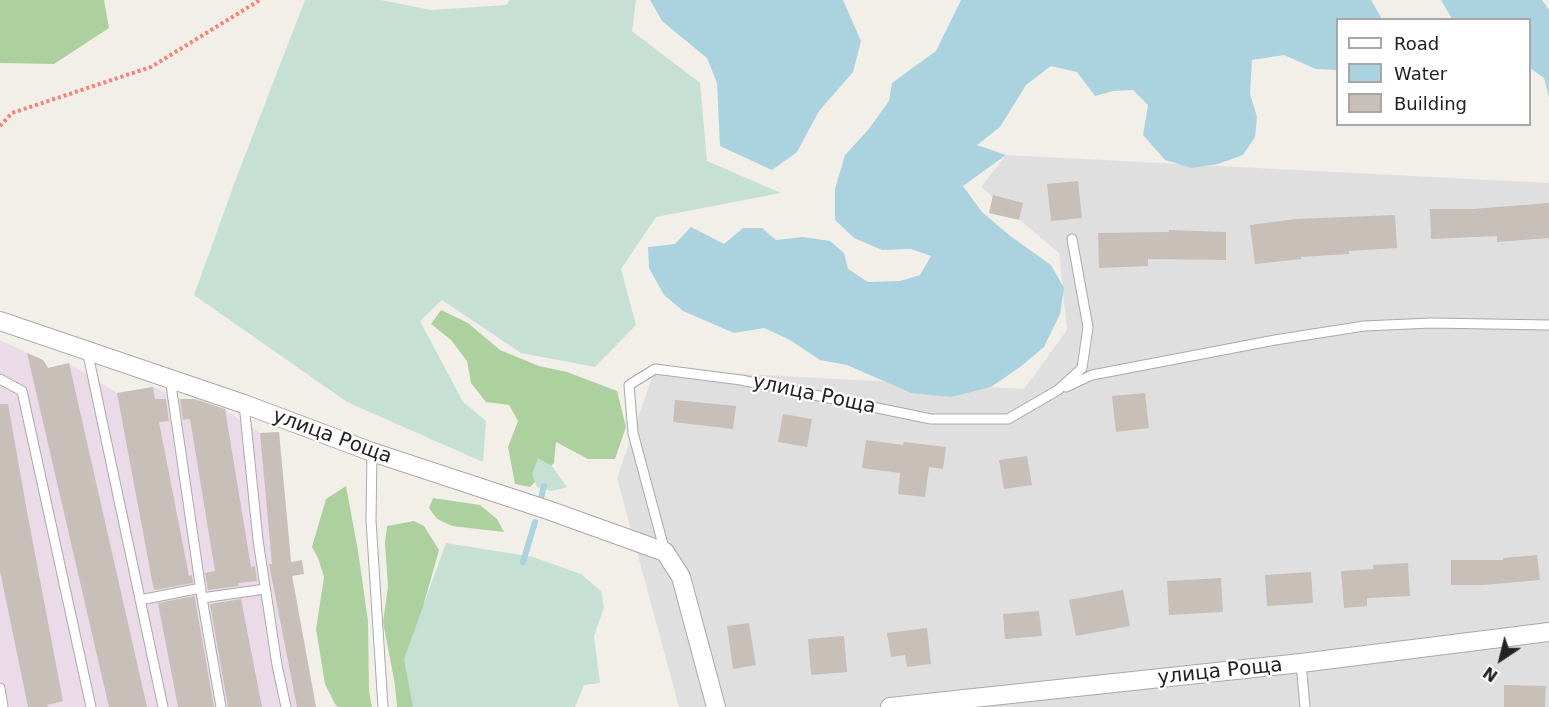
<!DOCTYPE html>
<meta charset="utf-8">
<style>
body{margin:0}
#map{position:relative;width:1549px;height:707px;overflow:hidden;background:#f2efe9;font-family:"DejaVu Sans",sans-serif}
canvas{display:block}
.legend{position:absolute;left:1336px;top:18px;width:195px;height:108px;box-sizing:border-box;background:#fff;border:2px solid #a7a7a7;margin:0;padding:8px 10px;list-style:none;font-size:18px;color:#222}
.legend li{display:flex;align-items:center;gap:12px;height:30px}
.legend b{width:30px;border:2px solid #a7a7a7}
.north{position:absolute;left:1471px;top:629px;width:60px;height:60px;-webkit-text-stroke:4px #fff;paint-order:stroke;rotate:215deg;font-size:16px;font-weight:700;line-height:24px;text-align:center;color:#222}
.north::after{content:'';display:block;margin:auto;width:21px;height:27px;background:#222;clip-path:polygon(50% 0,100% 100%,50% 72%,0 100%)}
</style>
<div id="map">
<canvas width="1549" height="707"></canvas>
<ul class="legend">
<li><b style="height:8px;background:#fff"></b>Road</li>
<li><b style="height:16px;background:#aad3df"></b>Water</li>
<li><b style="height:16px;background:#c7bfb8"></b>Building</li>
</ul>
<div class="north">N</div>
</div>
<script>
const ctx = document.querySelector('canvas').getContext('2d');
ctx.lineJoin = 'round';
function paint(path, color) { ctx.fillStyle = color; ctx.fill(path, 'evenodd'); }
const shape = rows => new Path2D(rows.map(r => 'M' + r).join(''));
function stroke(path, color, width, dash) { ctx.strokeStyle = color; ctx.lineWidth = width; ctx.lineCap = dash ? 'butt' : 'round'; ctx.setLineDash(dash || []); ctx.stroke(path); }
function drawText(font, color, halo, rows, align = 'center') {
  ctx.font = font + ' "DejaVu Sans",sans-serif'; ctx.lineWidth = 4.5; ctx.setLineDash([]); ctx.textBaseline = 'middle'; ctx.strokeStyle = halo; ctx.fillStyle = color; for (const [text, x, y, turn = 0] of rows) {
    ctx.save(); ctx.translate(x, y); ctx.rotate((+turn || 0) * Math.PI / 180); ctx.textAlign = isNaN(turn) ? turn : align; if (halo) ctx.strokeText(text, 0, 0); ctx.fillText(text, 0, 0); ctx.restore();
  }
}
const residential = shape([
 [1006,155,1549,183,1549,707,679,707,617,478,655,369,1024,389,1067,330,1059,253,981,187]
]);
const industrial = shape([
 [0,340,43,360,48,368,69,363,117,393,153,387,181,399,199,399,224,409,260,433,279,432,293,580,316,707,0,707]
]);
const forest = shape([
 [0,0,104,0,109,28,54,64,0,63],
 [441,310,468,323,500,350,539,366,567,372,617,391,626,427,615,459,588,459,556,442,554,463,530,487,515,484,508,447,518,421,509,405,486,402,471,383,467,361,451,340,431,324],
 [346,486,358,551,368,621,369,691,372,707,338,707,335,704,325,684,316,629,324,577,318,558,312,547,326,499],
 [433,498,480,505,497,519,504,532,452,526,437,519,429,508],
 [414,521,424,526,439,550,424,603,422,707,397,707,395,685,383,622,388,587,385,543,387,526]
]);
const wetland = shape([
 [305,0,381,0,431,10,506,5,510,0,636,0,632,31,700,83,707,161,781,193,656,217,621,269,636,325,595,367,521,353,442,300,420,321,463,402,486,421,483,462,347,402,194,295,237,176],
 [538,458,552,466,567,487,552,491,537,487,532,474],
 [446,543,533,557,581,574,601,591,604,607,594,636,600,683,584,685,575,707,413,707,404,659]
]);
const water = shape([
 [650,0,843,0,861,41,853,72,819,111,797,152,772,170,720,146,717,83,707,58,662,21],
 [961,0,1371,0,1382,19,1338,20,1337,70,1316,69,1284,55,1252,60,1250,94,1257,117,1255,137,1243,155,1218,164,1192,168,1165,160,1143,135,1148,105,1133,90,1113,91,1095,96,1077,72,1051,66,1026,85,1000,127,977,145,1006,155,963,186,982,212,1009,235,1051,265,1064,288,1060,314,1044,347,1020,367,991,387,951,397,911,393,847,365,820,360,790,340,764,328,734,333,683,311,664,295,649,268,648,247,675,244,691,227,724,244,743,228,762,228,776,240,803,237,830,241,844,253,848,269,868,282,900,281,920,275,931,256,911,249,882,250,854,238,835,220,835,189,845,155,868,130,889,101,892,83,936,51],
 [1441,0,1542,0,1549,10,1549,97,1544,78,1530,68,1530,20,1452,19]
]);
const stream = shape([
 [541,498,544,486],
 [523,562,535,522]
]);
const building = shape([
 [1078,181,1082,218,1051,221,1047,184],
 [993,195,1023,203,1019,220,989,213],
 [1549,203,1549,238,1497,242,1497,236,1431,239,1430,209,1472,209],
 [1395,215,1397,248,1349,251,1349,254,1301,257,1301,259,1255,264,1250,225,1296,219],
 [1169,230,1226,232,1226,260,1148,259,1148,266,1099,268,1098,233,1169,232],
 [27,353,43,360,48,368,69,363,147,707,109,707],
 [153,387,155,399,166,399,169,421,159,422,189,576,192,575,193,583,155,590,153,586,117,393],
 [1145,393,1149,428,1116,432,1112,396],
 [180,399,194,399,225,409,251,567,255,566,257,581,238,583,239,586,208,590,205,573,215,571,190,419,183,420],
 [675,400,736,406,733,429,673,422],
 [0,404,8,404,28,517,63,701,47,705,48,707,28,707,0,571],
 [783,414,812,419,807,447,778,442],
 [279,432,291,562,302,560,304,574,292,576,316,707,297,707,269,564,272,564,260,433],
 [866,440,903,445,904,442,946,447,943,469,929,467,925,497,898,494,900,473,862,468],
 [1027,456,1032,485,1004,489,999,460],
 [1537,555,1540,580,1483,585,1451,585,1451,560,1503,560,1503,558],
 [1408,563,1410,596,1367,598,1367,606,1344,608,1341,571,1374,569,1373,565],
 [1311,572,1313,603,1267,606,1265,575],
 [1221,578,1223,612,1169,615,1167,581],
 [1123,590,1130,626,1076,636,1069,600],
 [195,596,195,599,214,707,178,707,158,603],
 [241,599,262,707,228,707,210,604],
 [1039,611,1042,636,1005,639,1003,614],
 [749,623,756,665,733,669,727,626],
 [927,628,931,664,907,667,905,655,891,657,887,633],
 [844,636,847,672,811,675,808,639],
 [1504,685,1546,686,1545,707,1504,707]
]);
const path = shape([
 [0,126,12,113,151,67,260,0]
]);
const service = shape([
 [87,350,163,707],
 [170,378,202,598,221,707],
 [0,379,22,391,91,707],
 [1066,387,1092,375,1275,340,1364,326,1431,323,1549,325],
 [244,404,258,540,277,665,286,707],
 [372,452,371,520,383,707],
 [665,552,633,433,629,385,655,369,741,380,931,419,1008,419,1058,390,1082,368,1088,327,1072,239],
 [202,598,265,589],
 [140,600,201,588],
 [1301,663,1305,707],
 [0,688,3,707]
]);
const minor = shape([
 [0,321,244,404,372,452,548,510,665,552,681,577,716,707],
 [890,707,1301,663,1549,632]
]);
const streetNames = [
 ["улица Роща",814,395,12],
 ["улица Роща",332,437,20],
 ["улица Роща",1220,672,-6]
];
paint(residential, '#e0dfdf');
paint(industrial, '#ebdbe8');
paint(forest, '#add19e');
paint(wetland, '#c6e0d4');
paint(water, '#aad3df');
stroke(stream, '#aad3df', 6);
paint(building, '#c7bfb8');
stroke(service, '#a9a9a9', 11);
stroke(minor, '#a9a9a9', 20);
stroke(path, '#fa8072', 4, [3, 3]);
stroke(service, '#fff', 9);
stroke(minor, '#fff', 18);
drawText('20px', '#222', '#fff', streetNames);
</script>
